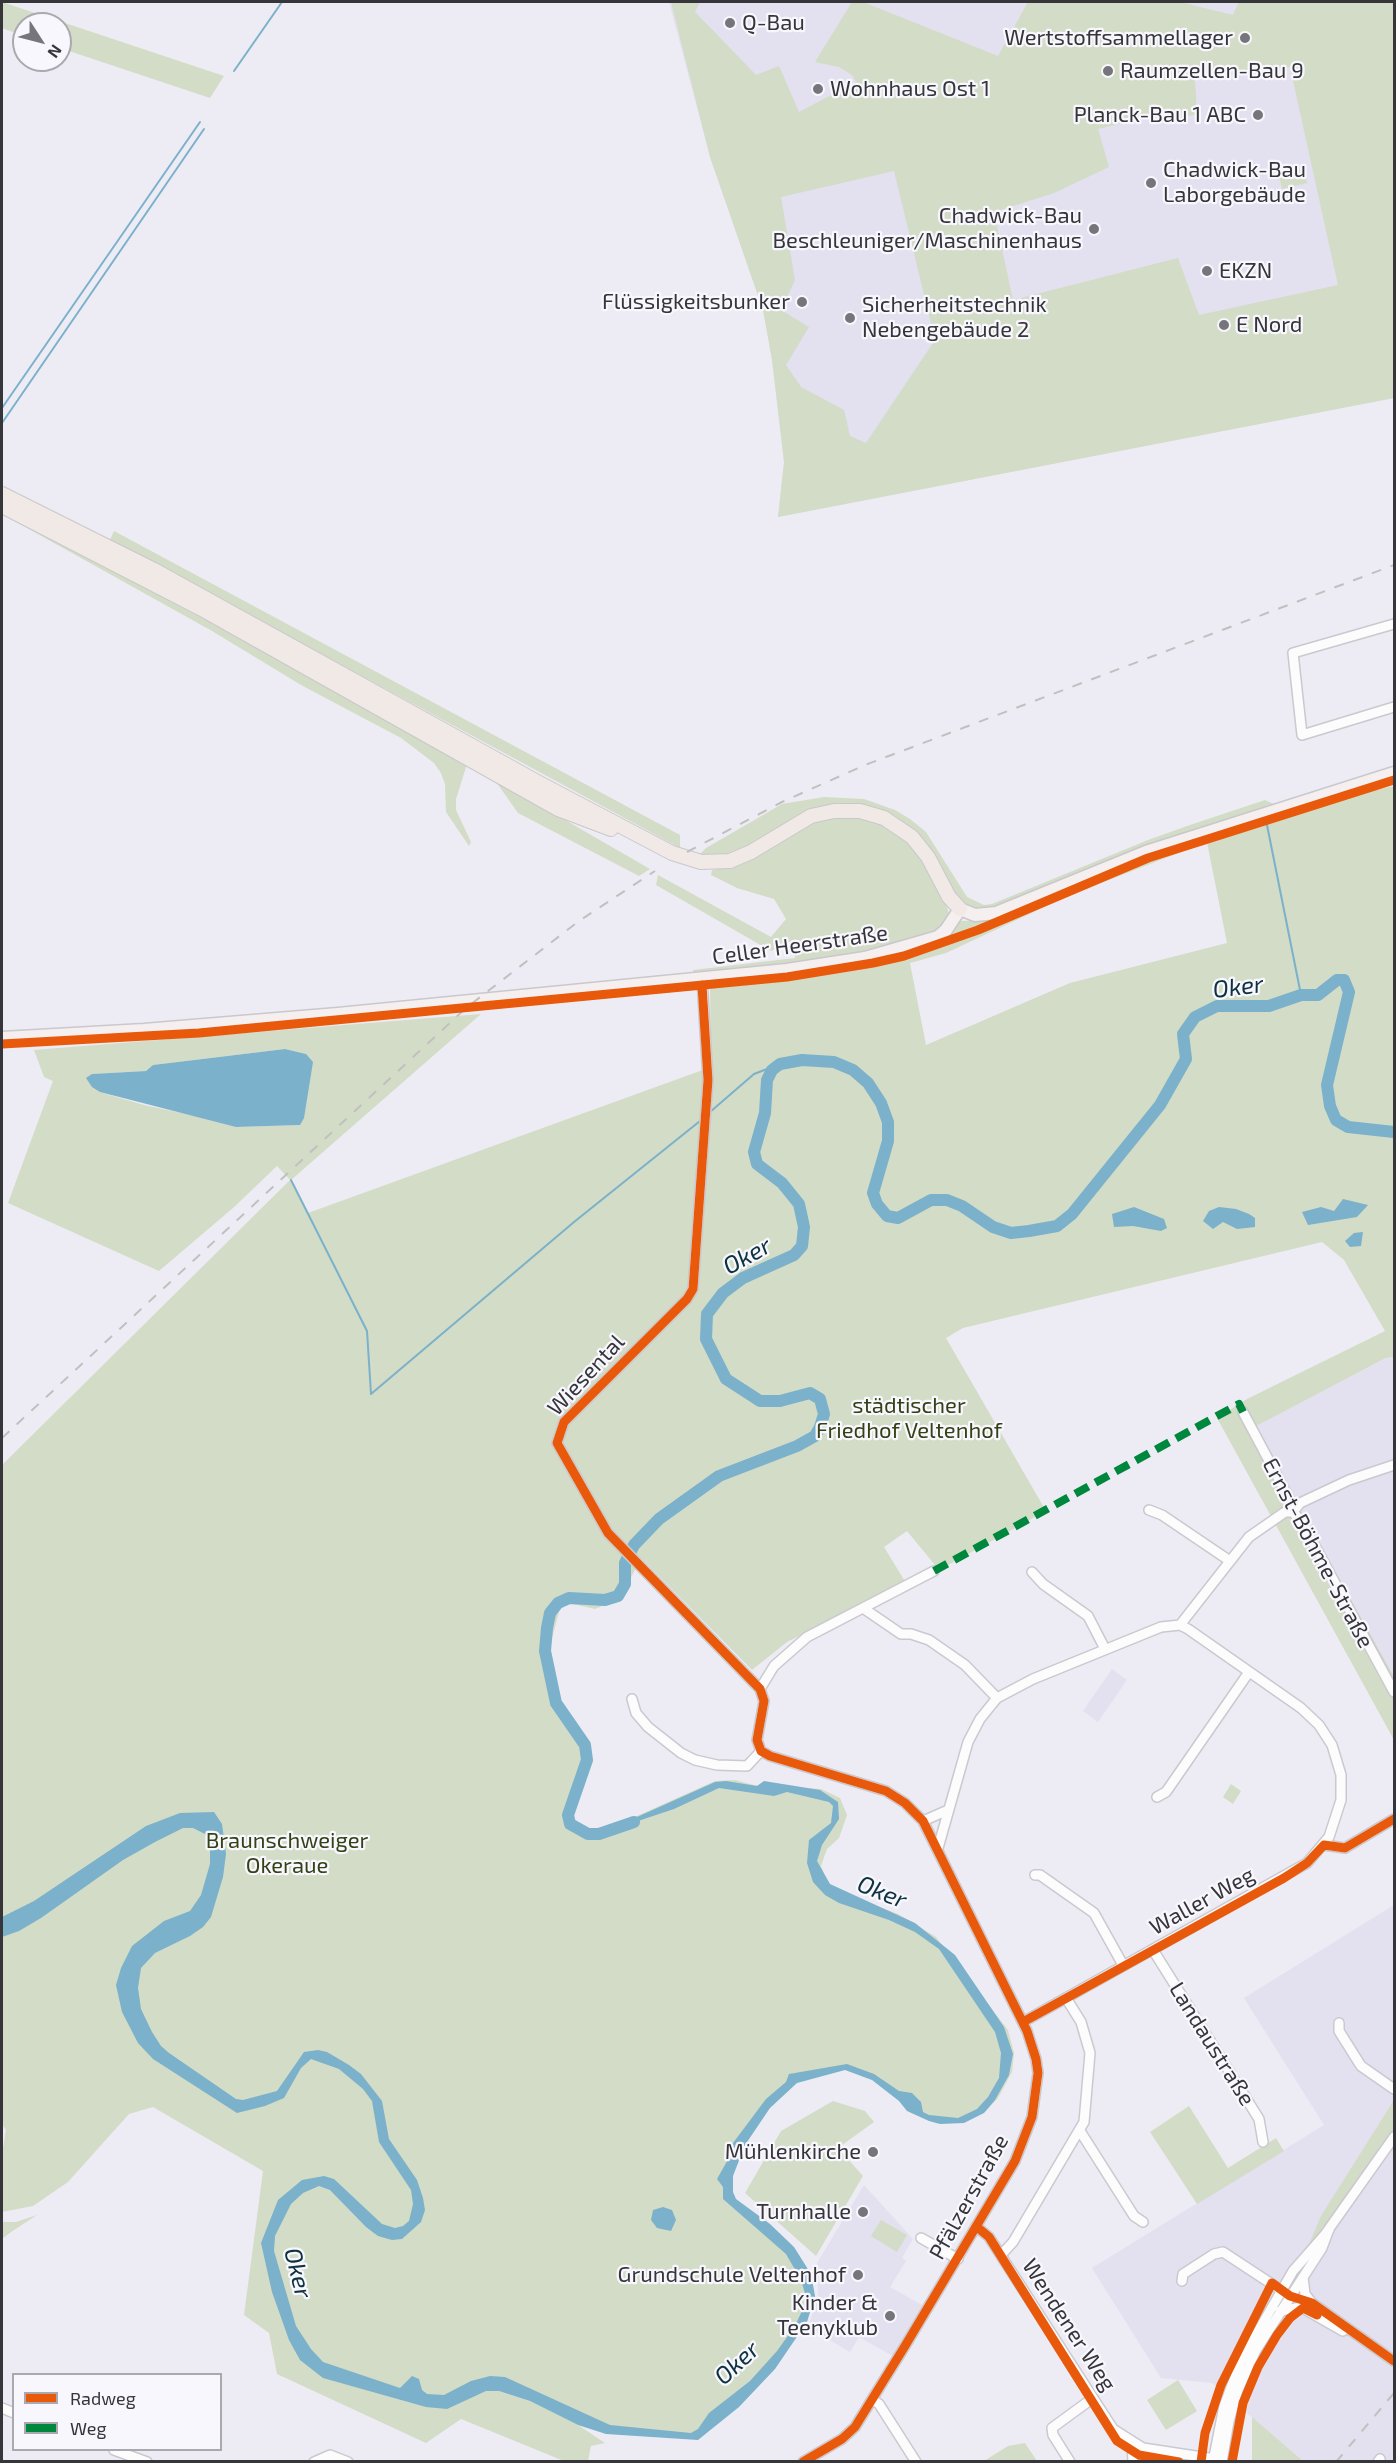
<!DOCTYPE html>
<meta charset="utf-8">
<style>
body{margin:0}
#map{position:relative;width:1396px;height:2463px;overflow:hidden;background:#edecf4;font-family:"Exo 2",sans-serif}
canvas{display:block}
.frame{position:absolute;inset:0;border:3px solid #36353a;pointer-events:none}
.legend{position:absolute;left:12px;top:2373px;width:210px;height:78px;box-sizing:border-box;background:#f8f7fd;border:2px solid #aaa9af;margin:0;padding:8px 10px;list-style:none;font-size:18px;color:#36353a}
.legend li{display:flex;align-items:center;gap:12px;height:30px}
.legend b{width:30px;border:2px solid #aaa9af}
.north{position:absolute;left:12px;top:12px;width:60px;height:60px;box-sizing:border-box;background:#f8f7fd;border:2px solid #aaa9af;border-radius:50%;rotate:126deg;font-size:16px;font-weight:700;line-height:24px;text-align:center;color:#36353a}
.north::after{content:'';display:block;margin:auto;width:21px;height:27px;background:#76757b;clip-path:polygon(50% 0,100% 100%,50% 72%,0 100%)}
</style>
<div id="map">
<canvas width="1396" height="2463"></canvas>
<div class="frame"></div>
<ul class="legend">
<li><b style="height:8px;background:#e8590c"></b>Radweg</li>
<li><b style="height:8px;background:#00873e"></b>Weg</li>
</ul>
<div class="north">N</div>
</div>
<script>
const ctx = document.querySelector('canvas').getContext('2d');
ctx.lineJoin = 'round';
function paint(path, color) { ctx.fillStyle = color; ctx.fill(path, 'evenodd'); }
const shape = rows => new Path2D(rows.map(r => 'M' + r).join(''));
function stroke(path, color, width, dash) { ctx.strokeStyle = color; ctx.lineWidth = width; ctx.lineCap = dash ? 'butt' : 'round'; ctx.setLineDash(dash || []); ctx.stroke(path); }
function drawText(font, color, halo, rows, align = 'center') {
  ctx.font = font + ' "Exo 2",sans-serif'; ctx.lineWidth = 4.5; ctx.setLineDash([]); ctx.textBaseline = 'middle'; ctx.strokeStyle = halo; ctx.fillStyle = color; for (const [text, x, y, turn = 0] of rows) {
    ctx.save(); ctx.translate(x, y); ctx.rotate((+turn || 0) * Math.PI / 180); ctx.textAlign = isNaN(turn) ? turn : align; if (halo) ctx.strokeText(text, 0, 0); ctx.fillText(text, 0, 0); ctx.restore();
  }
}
const built = shape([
 [669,2,1394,2,1394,398,778,517,784,462,772,360,763,310,710,157],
 [1394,1357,1394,1676,1254,1426,1387,1358],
 [1112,1669,1127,1680,1098,1722,1083,1711],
 [1394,1905,1394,2461,1303,2461,1212,2383,1161,2378,1092,2268,1324,2125,1244,1998],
 [864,2185,913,2239,902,2258,906,2261,890,2287,922,2305,893,2356,859,2337,850,2352,808,2327,818,2297,817,2263]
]);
const green = shape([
 [2,2,224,76,210,98,60,48,60,24,24,24,24,36,2,28],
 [671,2,700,2,695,12,756,75,779,66,799,112,856,82,852,75,839,67,815,62,852,2,863,2,998,56,1028,2,1180,2,1233,15,1239,2,1394,2,1394,398,778,517,784,462,772,360,763,310,710,157],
 [1290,67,1338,285,1199,315,1178,258,1013,300,994,212,1054,193,1109,167,1098,129,1169,112,1173,120,1197,114,1195,80],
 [894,171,935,340,866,443,850,436,844,410,801,387,786,365,809,327,781,310,795,280,781,197],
 [1303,168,1307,183,1282,189,1279,174],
 [2,514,120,573,467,764,456,799,456,810,471,842,469,846,446,812,445,784,441,773,434,763,401,738,301,685,212,631],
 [114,531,680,835,680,848,110,540],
 [494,779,650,869,639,876,518,813],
 [1394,786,1394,1357,1386,1358,1254,1427,1394,1676,1394,1740,1217,1418,1247,1399,1385,1331,1344,1260,1322,1242,963,1328,946,1338,1046,1511,939,1570,907,1531,884,1547,906,1583,787,1642,752,1670,641,1558,620,1599,595,1609,568,1603,560,1608,550,1646,557,1702,587,1743,590,1767,576,1790,570,1815,572,1823,587,1832,637,1816,715,1781,735,1780,754,1785,821,1789,840,1798,847,1815,839,1838,827,1849,821,1866,830,1888,898,1914,936,1937,1008,2030,1014,2053,1012,2072,998,2098,985,2112,938,2123,872,2079,846,2069,797,2080,768,2106,745,2139,729,2176,731,2198,792,2247,809,2300,799,2326,769,2368,699,2433,688,2436,606,2431,512,2388,486,2391,499,2391,530,2401,578,2425,605,2443,591,2446,588,2461,564,2461,461,2419,426,2443,277,2374,269,2333,244,2315,263,2171,153,2107,129,2114,68,2182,33,2206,2,2212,2,2154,6,2130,2,2124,2,1465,290,1180,277,1166,233,1208,159,1271,8,1203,53,1081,44,1077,34,1050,481,1014,291,1180,308,1213,711,1067,710,982,830,971,903,956,936,945,961,921,990,920,1003,916,1117,867,1280,812],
 [1207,842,1227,943,1070,983,926,1045,910,963,946,953,1070,895],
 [285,1049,306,1054,300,1125,236,1127,210,1119,144,1105,100,1092,92,1074,146,1071,153,1065],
 [824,797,864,799,895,810,910,819,926,832,967,897,984,905,992,904,1148,840,1190,825,1265,800,1278,806,1170,838,997,907,980,909,964,903,956,896,923,842,839,806,738,854,698,856,706,848,782,804],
 [823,816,855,816,894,828,921,851,946,904,949,914,946,921,936,934,850,957,693,974,693,970,795,958,792,941,771,951,656,885,658,875,771,937,786,919,774,899,737,888,711,875,712,870,740,865],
 [1231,1784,1241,1791,1233,1804,1223,1797],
 [1394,2100,1394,2137,1304,2256,1321,2216],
 [833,2101,865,2111,874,2122,838,2148,863,2176,816,2256,745,2193,781,2131],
 [1189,2106,1228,2168,1276,2138,1284,2151,1197,2204,1150,2132],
 [37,2215,11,2232,2,2239,2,2222,16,2222],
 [881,2220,907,2235,897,2252,871,2236],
 [1178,2380,1197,2411,1166,2430,1147,2400],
 [1252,2417,1303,2461,1252,2461],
 [1025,2443,1037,2461,984,2461,1008,2446]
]);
const water = shape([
 [285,1049,306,1054,313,1062,304,1118,300,1125,236,1127,100,1092,92,1087,86,1078,92,1074,146,1071,153,1065],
 [1343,1199,1368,1205,1357,1217,1308,1225,1302,1212,1321,1207,1334,1211],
 [1134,1207,1164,1219,1167,1228,1161,1231,1133,1226,1114,1227,1112,1214],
 [1219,1207,1236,1209,1249,1214,1255,1218,1255,1227,1237,1229,1223,1222,1213,1229,1203,1221,1209,1211],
 [1363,1232,1361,1246,1350,1247,1345,1241,1354,1233],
 [726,1781,757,1786,764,1781,770,1782,820,1790,838,1802,839,1819,822,1845,817,1861,830,1884,915,1923,955,1955,1004,2027,1013,2054,1009,2075,995,2100,984,2113,964,2123,940,2124,929,2121,907,2111,899,2101,872,2080,845,2070,797,2083,770,2108,745,2145,733,2176,733,2192,736,2199,770,2224,794,2247,811,2274,815,2296,807,2322,775,2369,739,2407,698,2440,606,2434,578,2425,530,2401,499,2391,486,2391,447,2409,426,2407,323,2378,300,2360,289,2340,272,2292,261,2243,278,2200,302,2180,324,2176,334,2179,382,2224,395,2228,403,2226,409,2221,413,2204,411,2190,379,2142,372,2101,363,2089,339,2069,311,2059,301,2068,284,2098,265,2106,237,2113,153,2059,138,2043,122,2012,116,1985,121,1968,132,1946,164,1921,190,1911,201,1895,210,1864,210,1846,205,1834,193,1828,183,1828,155,1842,123,1860,41,1918,19,1931,2,1937,2,1917,34,1901,146,1826,180,1813,214,1812,222,1824,226,1854,223,1877,211,1917,203,1927,190,1936,155,1953,141,1968,138,1988,141,2009,152,2032,161,2046,169,2053,236,2099,243,2100,277,2091,304,2052,318,2050,327,2052,349,2065,361,2074,382,2101,389,2139,417,2180,423,2198,425,2210,421,2222,402,2239,392,2240,378,2236,366,2227,330,2190,319,2186,303,2193,291,2204,275,2236,274,2251,296,2326,311,2349,323,2362,400,2388,412,2376,419,2379,422,2390,427,2394,444,2395,471,2381,490,2376,505,2377,610,2425,691,2433,698,2429,709,2413,750,2381,777,2351,795,2326,807,2300,801,2280,786,2254,723,2199,723,2187,717,2179,730,2156,730,2147,766,2099,786,2082,789,2074,847,2064,874,2074,899,2091,912,2093,921,2102,923,2112,929,2115,958,2118,977,2109,988,2097,999,2078,1001,2053,995,2032,939,1949,915,1932,889,1920,839,1903,825,1895,813,1882,807,1863,809,1840,831,1823,833,1806,829,1802,787,1792,774,1796,719,1788,674,1809,599,1834,715,1782],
 [663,2207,672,2210,676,2220,671,2231,657,2228,651,2220,653,2210]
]);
const stream = shape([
 [234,71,282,2],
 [2,408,200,122],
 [2,423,204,129],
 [1267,825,1301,995],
 [710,1112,754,1074,780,1064],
 [291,1180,367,1331,371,1394,574,1222,700,1121]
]);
const river = shape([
 [634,1822,599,1834,588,1834,570,1824,568,1815,587,1760,585,1745,556,1703,545,1651,547,1628,550,1613,558,1603,569,1598,605,1600,618,1596,625,1584,625,1563,634,1545,659,1519,719,1476,797,1446,815,1436,820,1427,824,1414,820,1399,810,1393,780,1401,760,1401,726,1379,706,1339,707,1314,723,1293,743,1278,794,1255,802,1246,804,1227,799,1204,782,1183,757,1164,754,1152,765,1113,767,1080,772,1070,780,1064,802,1060,834,1062,853,1070,868,1083,881,1103,888,1122,888,1141,873,1193,877,1204,887,1216,898,1218,931,1200,947,1200,962,1206,993,1227,1011,1233,1029,1231,1057,1226,1072,1214,1160,1105,1186,1059,1183,1034,1195,1017,1217,1006,1269,1006,1301,995,1318,995,1337,980,1344,980,1349,992,1327,1085,1330,1106,1336,1120,1348,1127,1394,1132]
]);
const minor = shape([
 [1394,624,1293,653,1302,735,1394,707],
 [702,979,708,1080,693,1289,687,1299,564,1422,557,1443,608,1533,760,1689,764,1701,757,1740,761,1751,770,1756,886,1791,905,1803,923,1821,1027,2031,1036,2059,1038,2073,1032,2117,1015,2161,905,2346,855,2427,842,2439,803,2462],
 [1243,1412,1291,1502,1293,1512,1303,1524,1394,1692],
 [1149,1510,1162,1515,1230,1561],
 [1293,1512,1300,1503,1349,1480,1394,1465],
 [1032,1572,1043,1584,1088,1616,1105,1649],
 [863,1608,901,1634,911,1634,929,1640,965,1665,997,1698],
 [1180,1625,1249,1537,1285,1512,1293,1512],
 [760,1689,774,1666,807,1637,934,1571],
 [632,1699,636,1713,648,1727,681,1753,695,1760,717,1765,747,1766,761,1751],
 [1157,1797,1166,1792,1249,1672],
 [923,1821,948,1810],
 [1324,1845,1345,1848,1394,1819],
 [938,1848,968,1742,980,1719,997,1698,1033,1679,1161,1627,1180,1625,1188,1629,1301,1708,1319,1725,1332,1745,1341,1775,1341,1800,1329,1837,1307,1863,1023,2022],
 [1035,1875,1040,1875,1094,1913,1123,1965],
 [1153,1950,1259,2119,1263,2142],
 [1339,2023,1339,2031,1361,2066,1394,2089],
 [1080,2131,1134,2216,1143,2222],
 [977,2227,989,2237,1113,2429,1143,2448,1222,2460],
 [1326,2233,1394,2137],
 [921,2238,958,2259],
 [1001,2255,1013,2242,1084,2122,1090,2053,1081,2022,1066,1998],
 [1303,2277,1305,2294,1312,2303,1394,2361],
 [1182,2281,1183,2274,1214,2254,1223,2252,1290,2296,1312,2303],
 [1280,2311,1301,2307,1343,2331],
 [873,2400,879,2404,916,2462],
 [2,2408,14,2413],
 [1132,2442,1133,2462],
 [114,2450,147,2462],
 [314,2462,330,2455,348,2462],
 [1070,2462,1053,2435,1052,2428,1093,2398],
 [1213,2462,1224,2406,1241,2361,1293,2271,1329,2230],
 [1222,2462,1229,2421,1238,2390,1256,2350,1322,2248,1328,2232],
 [1378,2462,1380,2459]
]);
const major = shape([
 [2,1038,144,1030,338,1014,787,970,865,958,938,937,946,930,960,909,975,915,996,913,1146,852,1394,773]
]);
const highway = shape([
 [2,494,154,570,539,783,672,853,701,862,730,861,751,852,811,816,834,811,860,811,884,818,912,837,928,857,949,897,960,909],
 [2,506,200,608,558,809,611,829]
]);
const rail = shape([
 [687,852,782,802,865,765,1394,565],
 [2,1438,466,1008,579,921,655,871],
 [1336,2462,1394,2393]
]);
const quiet = shape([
 [934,1571,1239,1404,1243,1412]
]);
const cycleway = shape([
 [702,985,708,1080,693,1289,687,1299,564,1422,557,1443,608,1533,760,1689,764,1701,757,1740,761,1751,770,1756,886,1791,905,1803,923,1821,1027,2031,1036,2059,1038,2073,1032,2117,1015,2161,905,2346,855,2427,842,2439,803,2462],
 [2,1044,199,1033,787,977,873,963,904,956,978,930,1148,858,1394,780],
 [1023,2022,1284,1878,1307,1863,1324,1845,1345,1848,1394,1819],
 [977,2227,989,2237,1117,2441,1139,2455,1179,2462],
 [1201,2462,1205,2433,1221,2385,1272,2283,1290,2296,1312,2303,1394,2361],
 [1232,2462,1243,2403,1258,2367,1277,2335,1290,2318,1303,2308,1317,2315]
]);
const markers = [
 [730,23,6,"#76757b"],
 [1245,38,6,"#76757b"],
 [1108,71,6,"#76757b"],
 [818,89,6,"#76757b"],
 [1258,115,6,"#76757b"],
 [1151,183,6,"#76757b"],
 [1094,229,6,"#76757b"],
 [1207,271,6,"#76757b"],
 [802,302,6,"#76757b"],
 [850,318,6,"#76757b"],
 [1224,325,6,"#76757b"],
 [873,2152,6,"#76757b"],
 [863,2212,6,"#76757b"],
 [858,2275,6,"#76757b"],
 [890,2316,6,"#76757b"]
];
const poiNames = [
 ["Q-Bau",742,23,"left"],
 ["Wertstoffsammellager",1233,38],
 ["Raumzellen-Bau 9",1120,71,"left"],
 ["Wohnhaus Ost 1",830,89,"left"],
 ["Planck-Bau 1 ABC",1246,115],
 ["Chadwick-Bau",1163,170,"left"],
 ["Laborgebäude",1163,195,"left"],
 ["Chadwick-Bau",1082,216],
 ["Beschleuniger/Maschinenhaus",1082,241],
 ["EKZN",1219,271,"left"],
 ["Flüssigkeitsbunker",790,302],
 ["Sicherheitstechnik",862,305,"left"],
 ["Nebengebäude 2",862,330,"left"],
 ["E Nord",1236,325,"left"],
 ["Mühlenkirche",861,2152],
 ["Turnhalle",851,2212],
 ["Grundschule Veltenhof",846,2275],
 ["Kinder &",878,2303],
 ["Teenyklub",878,2328]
];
const streetNames = [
 ["Celler Heerstraße",800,945,-8],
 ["Wiesental",586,1375,-47],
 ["Ernst-Böhme-Straße",1318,1553,62],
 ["Waller Weg",1202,1901,-29],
 ["Landaustraße",1212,2044,58],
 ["Pfälzerstraße",969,2197,-61],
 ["Wendener Weg",1069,2325,57]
];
const parkNames = [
 ["städtischer",909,1406],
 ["Friedhof Veltenhof",909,1431],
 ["Braunschweiger",287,1841],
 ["Okeraue",287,1866]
];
const waterNames = [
 ["Oker",1238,987,-7],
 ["Oker",747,1256,-29],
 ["Oker",882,1892,22],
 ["Oker",298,2273,76],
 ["Oker",737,2363,-43]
];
paint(built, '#e3e0ef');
paint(green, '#d3dcc6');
paint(water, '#7bb1ca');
stroke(stream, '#7bb1ca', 2);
stroke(river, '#7bb1ca', 12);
stroke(minor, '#cac9cf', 12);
stroke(major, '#c9c8cc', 15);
stroke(highway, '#c9c8cc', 16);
stroke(minor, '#fcfcfd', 9);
stroke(major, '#f5f0ef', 12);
stroke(highway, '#f0e9e5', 14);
stroke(rail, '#c0c0c1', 2, [10, 10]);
stroke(quiet, '#00873e', 8, [15, 8]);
stroke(cycleway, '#e8590c', 9);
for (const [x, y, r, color] of markers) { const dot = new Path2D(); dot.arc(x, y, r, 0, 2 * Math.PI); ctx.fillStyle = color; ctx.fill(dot); stroke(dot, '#f8f7fd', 2); }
drawText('22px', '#36353a', '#f8f7fd', poiNames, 'right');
drawText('22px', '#36353a', '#f8f7fd', streetNames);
drawText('22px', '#334214', '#f8f7fd', parkNames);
drawText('italic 24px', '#0d3240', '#f8f7fd', waterNames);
</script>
